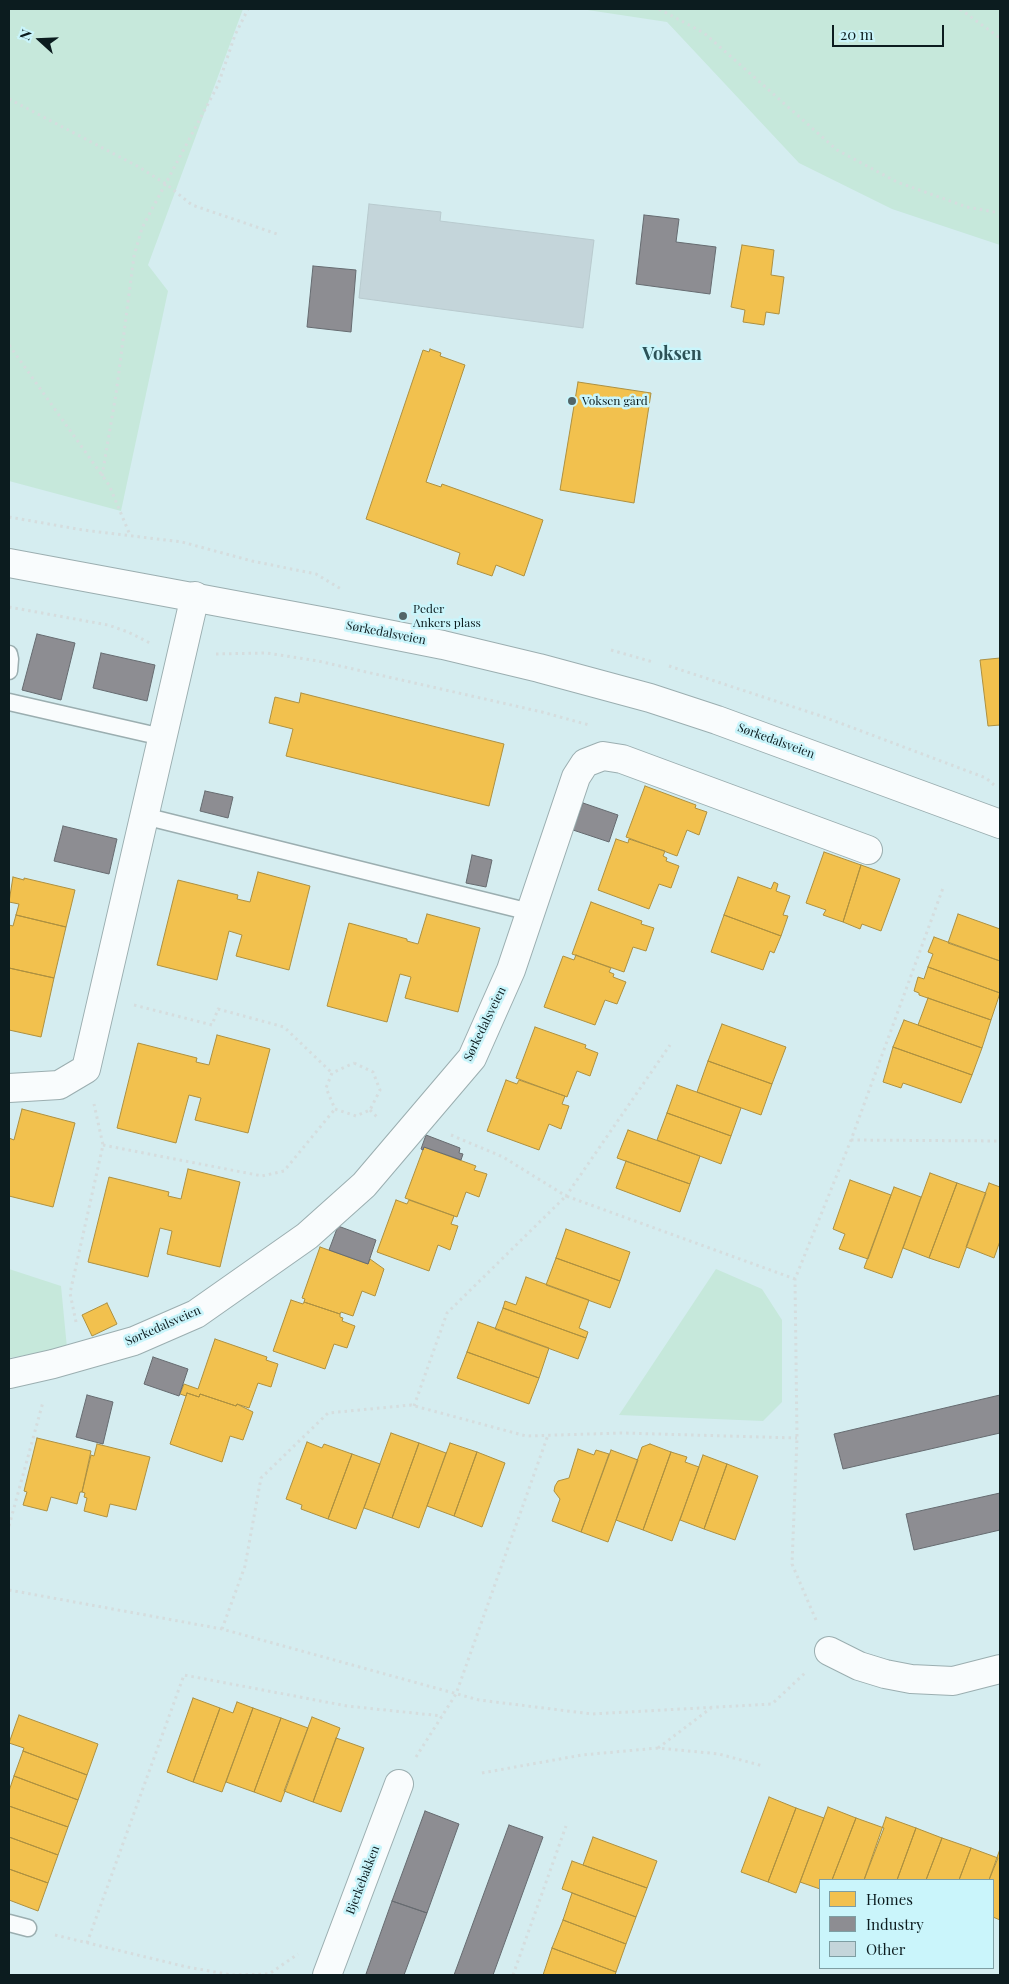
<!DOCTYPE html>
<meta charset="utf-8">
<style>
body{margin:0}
#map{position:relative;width:1009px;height:1984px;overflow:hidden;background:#d5edf0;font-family:"Playfair Display",serif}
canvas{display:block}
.frame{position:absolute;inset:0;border:10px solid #0c1c1f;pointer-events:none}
.legend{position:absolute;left:819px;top:1879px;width:175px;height:90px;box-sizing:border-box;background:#caf5fb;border:1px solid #7e9ea3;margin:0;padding:6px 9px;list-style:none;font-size:15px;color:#0c1c1f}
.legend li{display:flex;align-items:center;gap:10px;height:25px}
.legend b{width:25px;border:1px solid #7e9ea3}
.north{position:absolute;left:15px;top:15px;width:50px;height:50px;-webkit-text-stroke:4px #caf5fb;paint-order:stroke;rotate:290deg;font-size:14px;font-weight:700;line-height:20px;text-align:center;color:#0c1c1f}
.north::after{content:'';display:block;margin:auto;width:18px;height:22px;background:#0c1c1f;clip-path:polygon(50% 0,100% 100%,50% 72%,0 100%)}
.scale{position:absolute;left:832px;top:25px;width:112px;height:22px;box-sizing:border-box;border:2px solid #0c1c1f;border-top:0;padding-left:6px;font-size:15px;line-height:18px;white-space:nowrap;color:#0c1c1f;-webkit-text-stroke:4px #caf5fb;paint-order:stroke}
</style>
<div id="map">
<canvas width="1009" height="1984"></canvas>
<div class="frame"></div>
<ul class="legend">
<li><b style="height:14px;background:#f2c14e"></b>Homes</li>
<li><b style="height:14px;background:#8d8d92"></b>Industry</li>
<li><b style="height:14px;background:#c4d5da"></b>Other</li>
</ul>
<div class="north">N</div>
<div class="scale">20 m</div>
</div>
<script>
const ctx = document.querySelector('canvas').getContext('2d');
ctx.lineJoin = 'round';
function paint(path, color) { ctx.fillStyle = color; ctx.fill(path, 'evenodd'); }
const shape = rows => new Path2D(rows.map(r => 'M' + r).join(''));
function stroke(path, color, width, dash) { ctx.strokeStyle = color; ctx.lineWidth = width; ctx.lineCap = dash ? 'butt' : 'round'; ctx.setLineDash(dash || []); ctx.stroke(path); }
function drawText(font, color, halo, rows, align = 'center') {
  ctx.font = font + ' "Playfair Display",serif'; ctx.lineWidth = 5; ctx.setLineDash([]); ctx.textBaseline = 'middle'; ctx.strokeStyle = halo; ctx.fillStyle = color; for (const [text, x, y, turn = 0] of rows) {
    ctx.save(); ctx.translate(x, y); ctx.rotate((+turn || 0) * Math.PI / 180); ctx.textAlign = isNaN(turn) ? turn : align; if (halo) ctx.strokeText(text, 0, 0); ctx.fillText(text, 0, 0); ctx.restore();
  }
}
const green = shape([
 [9,9,243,9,148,265,168,291,121,511,9,481],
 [581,9,1000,9,1000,245,892,209,799,163,667,22],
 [9,1269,61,1286,67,1348,9,1358],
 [716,1269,762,1289,782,1320,782,1402,763,1421,619,1415]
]);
const homes = shape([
 [742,245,774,250,771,275,784,277,779,314,766,312,764,325,743,322,745,310,731,307,742,245],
 [430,349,441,353,440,356,465,365,426,482,441,487,442,484,543,520,524,576,496,565,492,576,457,564,460,553,366,519,423,350,429,352,430,349],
 [578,382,651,393,634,503,560,490,578,382],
 [1000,658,1000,725,988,726,980,660,1000,658],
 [301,693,504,744,489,806,286,756,293,729,269,723,275,697,299,703,301,693],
 [645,786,696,805,695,808,707,812,699,835,687,830,677,856,626,837,645,786],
 [616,839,628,843,629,839,665,851,663,856,667,858,666,861,679,866,671,888,659,884,649,909,598,890,616,839],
 [824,852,861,865,843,922,823,915,826,910,806,903,824,852],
 [861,865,900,879,881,931,862,924,860,929,843,922,861,865],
 [258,872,310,886,289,970,236,956,242,935,229,931,217,980,157,965,178,880,238,895,237,899,250,902,258,872],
 [13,877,24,880,24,878,75,890,66,927,16,915,19,904,9,902,13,877],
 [738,877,771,889,774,882,778,884,776,891,790,896,783,915,788,916,781,936,724,915,738,877],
 [591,902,642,921,641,924,654,928,646,951,633,947,624,972,572,954,591,902],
 [427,914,480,928,458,1012,405,998,411,977,400,974,387,1022,327,1006,349,923,407,939,407,941,418,944,427,914],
 [958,914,1000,929,1000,961,948,943,958,914],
 [16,915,66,927,54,978,9,968,9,925,13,926,16,915],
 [724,915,781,936,774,953,770,951,763,970,711,952,724,915],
 [934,937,1000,961,1000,993,928,967,933,954,928,952,934,937],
 [576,955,611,968,609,972,614,974,613,977,626,982,617,1004,605,1000,595,1025,544,1007,563,956,574,960,576,955],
 [928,967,1000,993,991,1020,919,995,919,993,914,991,918,977,924,979,928,967],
 [9,968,54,978,41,1037,9,1030,9,968],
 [928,998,991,1020,982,1048,918,1025,928,998],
 [904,1020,982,1048,972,1075,893,1047,904,1020],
 [722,1024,786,1047,772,1084,708,1061,722,1024],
 [535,1027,586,1045,585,1048,598,1053,590,1076,577,1071,567,1097,516,1078,535,1027],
 [217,1035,270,1049,248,1133,195,1120,201,1098,189,1095,176,1143,117,1128,138,1043,197,1058,196,1062,209,1065,217,1035],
 [893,1047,972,1075,961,1103,903,1083,901,1088,883,1082,893,1047],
 [708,1061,772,1084,761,1115,697,1092,708,1061],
 [506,1080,517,1084,519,1080,565,1096,562,1104,569,1106,561,1129,549,1124,539,1150,487,1131,506,1080],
 [677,1085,741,1108,731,1136,667,1113,677,1085],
 [22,1109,75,1123,53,1207,9,1196,9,1138,14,1140,22,1109],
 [667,1113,731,1136,721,1164,657,1140,667,1113],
 [628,1130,700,1156,690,1184,617,1158,628,1130],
 [424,1147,476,1166,474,1170,487,1174,479,1197,466,1192,457,1217,405,1198,424,1147],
 [626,1161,690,1184,680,1212,616,1188,626,1161],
 [188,1169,240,1182,220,1267,167,1254,172,1231,160,1228,148,1277,88,1262,109,1177,169,1192,168,1196,181,1199,188,1169],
 [930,1173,957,1183,929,1258,903,1248,930,1173],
 [850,1180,891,1195,868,1259,839,1249,845,1234,833,1229,850,1180],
 [957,1183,986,1193,959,1268,929,1258,957,1183],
 [989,1183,1000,1187,1000,1241,994,1258,966,1247,989,1183],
 [894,1187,921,1197,892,1278,864,1268,894,1187],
 [396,1200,407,1204,409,1200,454,1216,451,1224,458,1226,450,1250,438,1245,429,1271,377,1252,396,1200],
 [566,1229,630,1252,620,1281,556,1258,566,1229],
 [320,1247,368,1264,370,1259,384,1269,375,1296,362,1291,353,1316,341,1312,340,1314,304,1302,305,1299,302,1298,320,1247],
 [556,1258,620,1281,610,1308,546,1285,556,1258],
 [526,1277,589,1300,579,1328,588,1332,586,1338,503,1308,505,1301,516,1305,526,1277],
 [291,1300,303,1304,304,1302,340,1314,340,1317,343,1318,342,1321,355,1326,347,1348,334,1344,325,1369,273,1351,291,1300],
 [107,1303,117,1324,92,1336,82,1315,107,1303],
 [503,1308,586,1338,578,1359,495,1329,503,1308],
 [478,1322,549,1348,539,1378,467,1352,478,1322],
 [215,1339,267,1357,266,1360,278,1364,271,1387,258,1383,249,1408,237,1404,236,1406,200,1394,199,1397,187,1393,186,1396,180,1394,184,1384,198,1389,215,1339],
 [467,1352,539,1378,529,1404,457,1378,467,1352],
 [187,1393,199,1397,200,1394,236,1406,237,1404,253,1412,243,1440,230,1436,222,1462,170,1444,187,1393],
 [391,1433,419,1443,392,1518,364,1508,391,1433],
 [37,1438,91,1451,82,1492,80,1492,77,1504,51,1497,47,1511,23,1505,27,1492,24,1491,37,1438],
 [307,1442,322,1448,324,1444,352,1454,328,1519,301,1509,302,1505,286,1499,307,1442],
 [419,1443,446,1453,419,1528,392,1518,419,1443],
 [450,1443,477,1452,454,1516,427,1506,450,1443],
 [97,1444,150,1457,136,1510,110,1504,107,1517,84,1511,87,1498,84,1497,85,1493,82,1492,91,1455,94,1456,97,1444],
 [650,1444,671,1452,643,1530,616,1520,642,1447,650,1444],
 [578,1449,594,1455,596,1450,609,1454,581,1532,552,1521,560,1499,554,1491,555,1486,558,1481,569,1478,578,1449],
 [611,1450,638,1460,608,1542,581,1532,611,1450],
 [477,1452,505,1463,482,1527,454,1516,477,1452],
 [671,1452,687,1457,685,1462,699,1467,672,1541,643,1530,671,1452],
 [352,1454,380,1464,356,1529,328,1519,352,1454],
 [703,1455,727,1464,704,1529,680,1520,703,1455],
 [727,1464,758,1476,735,1540,704,1529,727,1464],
 [193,1698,220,1708,193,1782,167,1772,193,1698],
 [237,1702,253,1708,222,1792,193,1782,220,1708,233,1713,237,1702],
 [253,1708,281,1718,254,1792,226,1782,253,1708],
 [19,1715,98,1744,87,1775,23,1751,24,1748,9,1743,19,1715],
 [312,1717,340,1728,313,1802,284,1791,312,1717],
 [281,1718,308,1728,281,1802,254,1792,281,1718],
 [336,1738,364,1748,341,1812,313,1802,336,1738],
 [23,1751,87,1775,78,1800,14,1776,23,1751],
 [14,1776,78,1800,68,1827,9,1806,9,1791,14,1776],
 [769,1797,796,1808,768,1882,741,1872,769,1797],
 [9,1806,68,1827,58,1855,9,1837,9,1806],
 [828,1807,856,1818,832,1880,820,1880,820,1889,800,1882,828,1807],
 [796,1808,824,1818,796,1893,768,1882,796,1808],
 [886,1817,916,1828,897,1880,864,1880,886,1817],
 [856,1818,884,1828,864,1880,832,1880,856,1818],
 [916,1828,942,1838,926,1880,897,1880,916,1828],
 [9,1837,58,1855,48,1883,9,1869,9,1837],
 [593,1837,657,1861,647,1888,583,1865,593,1837],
 [942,1838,971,1848,959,1880,926,1880,942,1838],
 [971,1848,998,1858,989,1880,959,1880,971,1848],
 [1000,1849,1000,1920,993,1917,993,1880,989,1880,1000,1849],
 [572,1861,647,1888,636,1917,562,1889,572,1861],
 [9,1869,48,1883,38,1911,9,1900,9,1869],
 [572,1893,636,1917,626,1944,563,1920,572,1893],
 [563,1920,626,1944,616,1972,552,1948,563,1920],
 [552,1948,616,1972,615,1975,543,1975,552,1948]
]);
const industry = shape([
 [644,215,679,219,676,242,716,247,710,294,636,284,644,215],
 [313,266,356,270,351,332,307,327,313,266],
 [37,634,75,643,61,700,22,690,37,634],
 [101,653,155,665,147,701,93,688,101,653],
 [205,791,233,797,228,818,200,811,205,791],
 [583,803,618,815,609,842,573,830,583,803],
 [63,826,117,839,109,874,54,861,63,826],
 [472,855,492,860,486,887,466,883,472,855],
 [426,1135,460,1148,459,1153,463,1154,461,1160,424,1147,423,1150,421,1149,426,1135],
 [338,1226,376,1240,368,1264,329,1250,338,1226],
 [153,1357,188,1369,179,1396,144,1384,153,1357],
 [87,1395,113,1402,103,1444,76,1437,87,1395],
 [1000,1395,1000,1433,843,1469,834,1434,1000,1395],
 [1000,1493,1000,1530,914,1550,906,1514,1000,1493],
 [425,1811,459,1824,427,1913,392,1901,425,1811],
 [509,1825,543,1837,493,1975,454,1975,509,1825],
 [392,1901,427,1913,404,1975,370,1975,366,1974,392,1901]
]);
const building = shape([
 [369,204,441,212,440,221,594,240,583,328,359,298,369,204]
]);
const path = shape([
 [659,9,704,33,837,150,897,182,967,207,1000,213],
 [960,9,1000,38],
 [9,99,139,167,166,184,192,205,280,235],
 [9,345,109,485,130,535],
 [102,476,116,394,134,256,142,228,218,85,235,35,248,9],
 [9,517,83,530,182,542,252,561,316,574,341,589],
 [9,607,108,625,128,632,150,643],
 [611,650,653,662],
 [216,654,267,653,318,661,542,712,589,725],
 [669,666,824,717,986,778,994,785],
 [134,1005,212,1025,218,1009,284,1027,332,1073],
 [354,1063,373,1072,380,1090,370,1110,356,1116,335,1109,326,1088,332,1073,354,1063],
 [370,1110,378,1118],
 [451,1135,503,1157,566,1196,670,1045],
 [851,1140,1000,1141],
 [103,1145,262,1176,284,1171,335,1109],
 [76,1322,70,1293,103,1145,94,1104],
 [414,1406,447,1313,566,1196,795,1279],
 [9,1526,43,1402],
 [9,1590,222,1629,479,1700,592,1714,772,1704,805,1673],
 [816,1620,792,1564,797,1438,795,1279,851,1140,943,888],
 [222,1629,245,1566,261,1478,328,1413,411,1405,526,1436,622,1433,797,1438],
 [658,1748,711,1708],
 [416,1757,456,1694,548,1435],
 [482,1773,582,1755,658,1748,719,1754,763,1766],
 [55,1935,187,1967,232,1975,269,1974,298,1954],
 [87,1943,184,1675,347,1706,442,1716],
 [513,1975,566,1826]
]);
const lane = shape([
 [9,654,10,659,9,671],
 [9,702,162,737],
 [144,816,530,912],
 [9,1923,28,1928]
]);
const street = shape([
 [9,1088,59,1085,86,1069,195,596],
 [9,1374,53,1364,134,1341,196,1314,307,1236,364,1185,472,1058,511,970,576,777,585,763,603,756,622,759,868,850],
 [829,1651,859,1666,885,1674,911,1679,953,1681,1000,1669],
 [327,1975,399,1784]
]);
const secondary = shape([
 [9,563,337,624,443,645,539,668,650,698,717,720,1000,824]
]);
const markers = [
 [572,401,5,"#526568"],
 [403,616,5,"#526568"]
];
const poiNames = [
 ["Voksen gård",582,401],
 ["Peder",413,609],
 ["Ankers plass",413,623]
];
const streetNames = [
 ["Sørkedalsveien",386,633,11],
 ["Sørkedalsveien",776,741,20],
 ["Sørkedalsveien",485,1024,-64],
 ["Sørkedalsveien",163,1326,-24],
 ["Bjerkebakken",363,1880,-69]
];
const districtNames = [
 ["Voksen",672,354]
];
paint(green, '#c6e8db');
paint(homes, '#f2c14e');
stroke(homes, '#ad9040', 1);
paint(industry, '#8d8d92');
stroke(industry, '#666b70', 1);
paint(building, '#c4d5da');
stroke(building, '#b8cace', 1);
stroke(lane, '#9baeb0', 19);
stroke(street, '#9baeb0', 30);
stroke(secondary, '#9baeb0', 30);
stroke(path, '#d5ddde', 3, [2.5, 4]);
stroke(lane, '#f9fcfd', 16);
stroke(street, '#f9fcfd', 28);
stroke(secondary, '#f9fcfd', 28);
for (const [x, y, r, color] of markers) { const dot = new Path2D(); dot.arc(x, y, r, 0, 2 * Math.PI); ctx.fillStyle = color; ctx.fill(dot); stroke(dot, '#caf5fb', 2); }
drawText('12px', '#0c1c1f', '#caf5fb', poiNames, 'left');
drawText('12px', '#0c1c1f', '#caf5fb', streetNames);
drawText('bold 18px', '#2c5257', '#caf5fb', districtNames);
</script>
